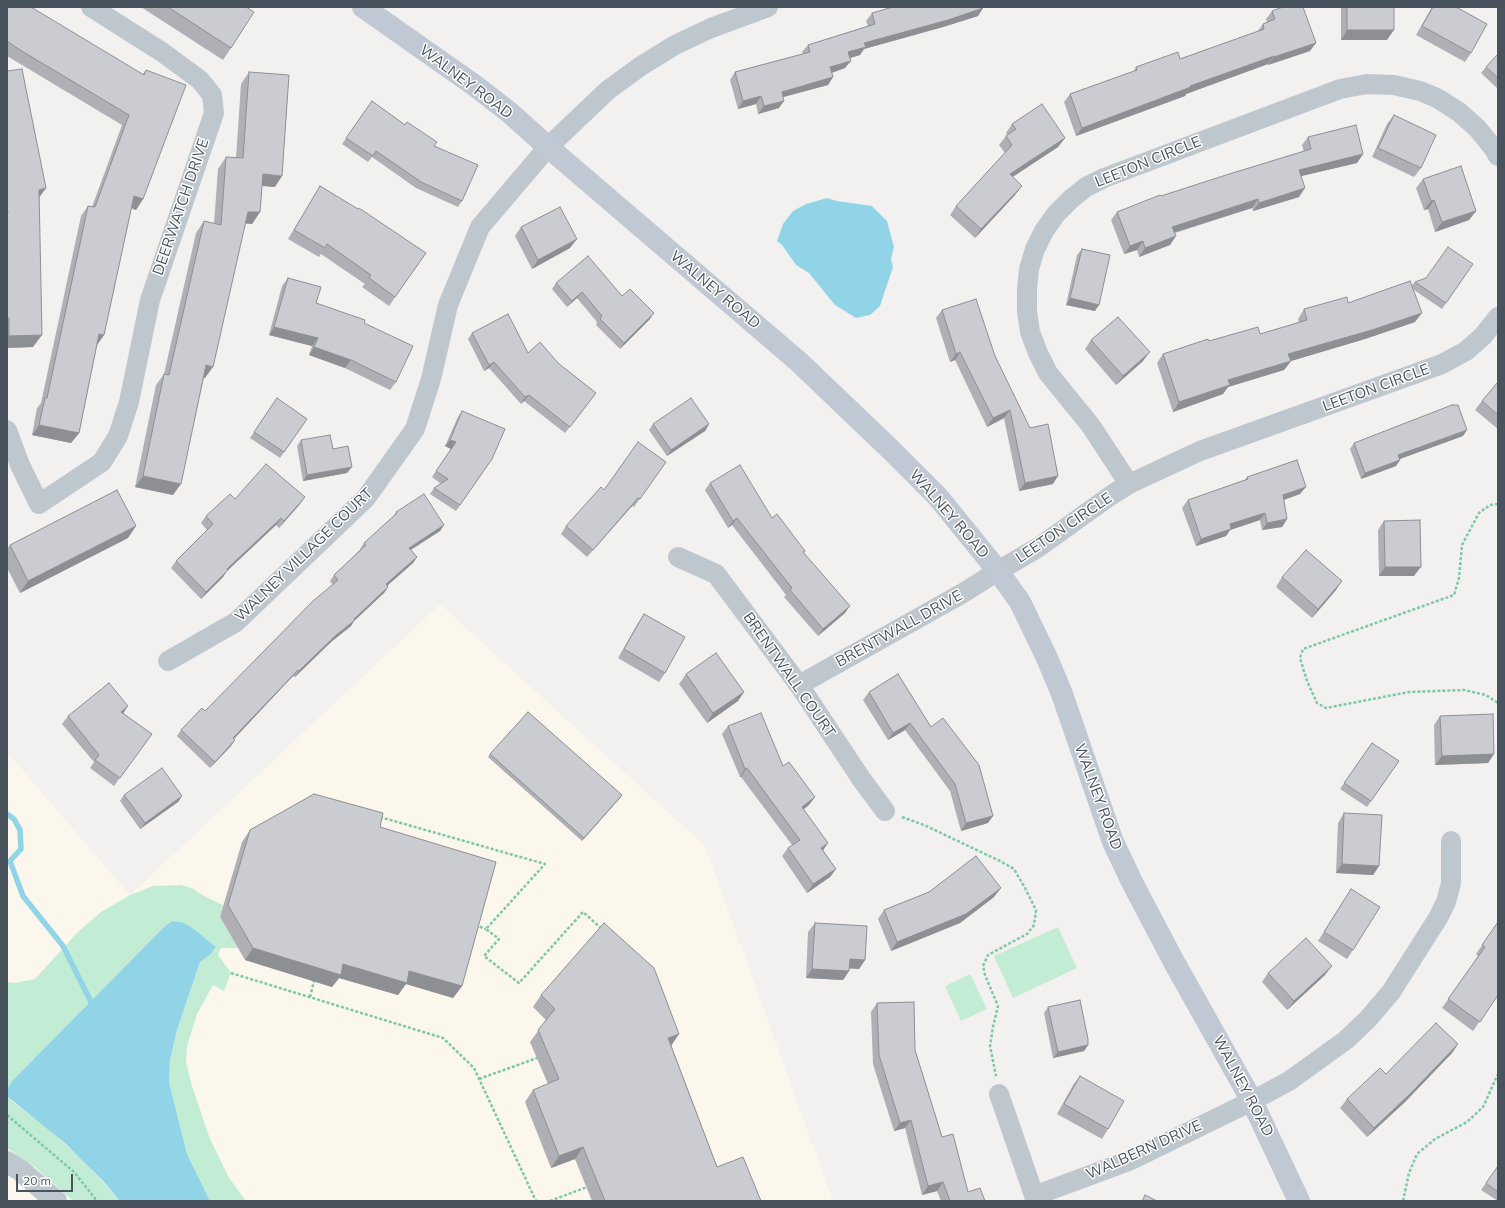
<!DOCTYPE html>
<style>
body{margin:0}
#map{position:relative;width:1505px;height:1208px;overflow:hidden;background:#f3f0f0;font-family:Mulish,sans-serif}
canvas{display:block}
.frame{position:absolute;inset:0;border:8px solid #49535d;pointer-events:none}
.scale{position:absolute;left:16px;top:1174px;width:57px;height:18px;box-sizing:border-box;border:2px solid #49535d;border-top:0;padding-left:5px;font-size:12px;line-height:14px;white-space:nowrap;color:#49535d;-webkit-text-stroke:3px #fff;paint-order:stroke}
</style>
<div id="map">
<canvas width="1505" height="1208"></canvas>
<div class="frame"></div>
<div class="scale">20 m</div>
</div>
<script>
const ctx = document.querySelector('canvas').getContext('2d');
ctx.lineJoin = 'round';
function paint(path, color) { ctx.fillStyle = color; ctx.fill(path, 'evenodd'); }
const shape = rows => new Path2D(rows.map(r => 'M' + r).join(''));
function stroke(path, color, width, dash) { ctx.strokeStyle = color; ctx.lineWidth = width; ctx.lineCap = dash ? 'butt' : 'round'; ctx.setLineDash(dash || []); ctx.stroke(path); }
function drawText(font, color, halo, rows, align = 'center') {
  ctx.font = font + ' Mulish,sans-serif'; ctx.lineWidth = 3; ctx.setLineDash([]); ctx.textBaseline = 'middle'; ctx.strokeStyle = halo; ctx.fillStyle = color; for (const [text, x, y, turn = 0] of rows) {
    ctx.save(); ctx.translate(x, y); ctx.rotate((+turn || 0) * Math.PI / 180); ctx.textAlign = isNaN(turn) ? turn : align; if (halo) ctx.strokeText(text, 0, 0); ctx.fillText(text, 0, 0); ctx.restore();
  }
}
const commercial = shape([
 [440,604,705,846,833,1201,7,1201,7,752,130,895]
]);
const green = shape([
 [181,885,194,889,202,895,223,905,220,917,238,948,221,948,218,955,231,973,224,991,213,985,197,1014,187,1046,186,1062,192,1086,210,1139,229,1178,246,1201,210,1201,187,1154,169,1082,170,1060,177,1030,200,962,210,955,216,947,190,926,182,922,172,921,164,927,13,1080,7,1089,7,982,15,983,35,979,78,932,101,912,130,895,153,886],
 [1058,927,1077,968,1013,998,994,956],
 [970,974,987,1009,961,1021,945,986],
 [7,1092,8,1097,13,1102,47,1128,83,1160,120,1201,73,1201,36,1168,7,1148]
]);
const water = shape([
 [827,198,837,201,872,206,887,221,894,247,891,259,893,267,880,306,870,315,856,318,835,305,809,273,796,265,782,245,777,241,783,224,793,211,806,204],
 [172,921,182,922,190,926,216,947,210,955,200,962,177,1030,170,1060,169,1082,187,1154,210,1201,120,1201,103,1181,66,1144,8,1097,7,1089,13,1080,164,927]
]);
const stream = shape([
 [7,814,14,819,20,830,21,849,10,861,23,896,63,946,91,1002]
]);
const path = shape([
 [1498,504,1490,505,1479,513,1462,545,1459,578,1454,595,1303,649,1300,658,1307,681,1317,703,1326,708,1409,692,1464,690,1486,695,1498,703],
 [380,817,545,864,486,929,499,939,484,956,519,983,583,912,602,929],
 [902,817,924,825,1000,861,1014,869,1025,888,1036,910,1034,925,1027,934,988,955,983,966,985,975,998,1006,993,1027,990,1046,996,1076],
 [475,925,486,929],
 [231,973,443,1038,474,1068,536,1201],
 [310,997,314,981],
 [479,1079,537,1058],
 [7,1115,74,1172,97,1201],
 [550,1201,587,1187],
 [1403,1201,1409,1173,1417,1154,1435,1139,1467,1122,1483,1107,1498,1074]
]);
const minor = shape([
 [7,430,20,465,39,504,102,462,118,436,129,402,150,300,214,113,212,95,200,80,162,52,91,7],
 [1129,484,1091,426,1048,373,1038,353,1030,332,1027,311,1027,289,1029,269,1035,249,1044,231,1056,214,1071,199,1086,187,1104,178,1340,89,1367,84,1394,85,1420,91,1437,98,1459,112,1478,129,1494,149,1498,156],
 [678,557,716,574,799,685,862,780,885,811],
 [168,661,236,622,366,498,415,429,431,379,448,305,480,227,548,147,608,90,641,66,675,45,711,28,768,7],
 [799,685,963,593,998,571,1039,547,1110,496,1129,484,1200,451,1442,364,1466,351,1483,336,1498,317],
 [999,1094,1036,1201],
 [1034,1196,1131,1160,1252,1101,1289,1081,1346,1040,1368,1019,1391,992,1438,918,1446,902,1451,883,1451,841]
]);
const tertiary = shape([
 [7,1162,20,1170,56,1201]
]);
const secondary = shape([
 [363,7,474,85,509,112,548,147,799,362,890,449,938,497,998,571,1020,602,1047,658,1062,694,1113,842,1133,884,1174,962,1252,1101,1299,1201]
]);
const wall = shape([
 [7,7,143,74,146,70,143,199,136,210,131,208,104,335,97,345,79,433,71,443,32,435,37,408,41,403,81,216,88,206,92,207,122,125,7,56],
 [141,7,246,7,231,48,223,60],
 [1341,7,1394,7,1387,40,1341,40],
 [1432,7,1456,7,1471,53,1465,62,1416,35],
 [983,8,978,16,943,27,864,49,860,55,850,58,845,68,832,73,833,77,828,85,783,97,779,108,758,114,756,104,738,109,730,80,735,72,803,54,802,52,808,45,868,26,866,21,872,13],
 [1272,11,1310,51,1268,65,1268,64,1186,94,1185,96,1076,136,1064,102,1070,94,1133,72,1136,67,1180,59,1257,32,1263,24,1267,22,1266,19],
 [1498,54,1498,89,1481,73,1486,67],
 [7,71,46,188,39,198,33,347,7,348],
 [249,72,275,187,262,186,260,212,252,224,245,223,205,378,204,378,173,495,135,487,156,385,164,374,196,233,204,221,214,224,218,169,226,157,236,158,241,84],
 [372,101,434,146,462,201,458,207,416,188,372,157,368,162,342,144],
 [1394,115,1421,168,1414,177,1372,157,1387,124],
 [1012,124,1065,138,1058,147,1013,177,1015,195,975,238,950,215,956,206,1005,153,999,145,1006,136,1007,135,1006,133],
 [1308,137,1363,154,1357,163,1301,176,1299,197,1253,211,1252,208,1175,233,1170,245,1139,257,1137,250,1124,254,1111,220,1117,212,1161,196,1304,152,1302,145],
 [1423,179,1476,211,1469,220,1435,232,1428,209,1424,210,1416,188],
 [320,186,426,253,389,306,362,287,365,284,321,254,319,257,288,239,314,196],
 [521,227,570,248,532,269,515,236],
 [1082,249,1095,311,1066,305,1077,255],
 [1473,264,1442,309,1414,290,1415,322,1365,339,1291,361,1284,370,1228,387,1223,394,1173,412,1157,363,1163,354,1209,341,1260,334,1299,323,1298,319,1304,309,1348,303,1412,285,1415,282],
 [288,278,316,303,364,323,396,382,390,390,345,368,309,355,312,346,269,335,282,286],
 [556,283,622,296,650,319,620,349,596,325,597,322,577,298,567,307,552,289],
 [942,310,995,356,1053,484,1019,491,1004,418,987,427,955,360,950,362,936,318],
 [472,333,528,353,558,363,596,393,565,433,524,401,521,404,489,368,484,371,468,339],
 [1091,340,1143,361,1116,385,1085,349],
 [1498,382,1498,429,1475,410,1482,401],
 [277,398,307,419,280,458,250,438],
 [462,411,492,459,456,511,430,494,434,488,441,484,432,477,451,449,445,446,458,417],
 [653,424,709,424,705,431,667,456,649,430],
 [1463,436,1400,459,1400,460,1396,466,1361,479,1350,449,1354,443],
 [301,440,333,449,347,473,303,481,297,446],
 [666,462,634,507,632,506,587,557,561,534,566,526,604,490],
 [1247,477,1300,494,1284,500,1287,519,1282,527,1262,530,1260,520,1230,530,1226,536,1196,546,1182,508,1188,500,1244,481],
 [710,483,772,518,805,551,804,553,845,613,818,636,784,597,786,595,732,525,728,528,705,490],
 [235,499,300,504,279,528,276,525,227,571,223,577,201,599,171,568,176,561,207,530,201,523,206,516],
 [396,512,444,525,440,531,411,550,417,557,413,563,387,586,388,587,384,593,354,621,351,626,331,642,295,677,293,676,234,739,231,746,210,768,177,736,181,730,205,711,333,585,330,581,334,575,360,550,360,549,364,543,393,517],
 [1384,521,1414,576,1379,576,1378,530],
 [128,538,20,593,7,568,7,549,10,545],
 [1282,577,1336,590,1312,618,1276,587],
 [644,614,665,673,659,682,618,658,638,623],
 [686,674,744,692,738,701,707,723,679,684],
 [898,674,988,823,961,831,950,791,905,730,888,740,863,700,869,692],
 [123,713,152,734,114,786,90,768,94,762,62,724,68,716],
 [1440,716,1494,754,1488,763,1435,765,1434,725],
 [728,726,783,766,809,805,804,809,823,850,836,869,830,877,807,893,782,856,788,848,792,845,741,777,740,777,722,734],
 [1372,743,1399,761,1367,807,1340,789],
 [490,754,622,795,582,841,488,757],
 [124,795,182,796,178,802,140,829,120,801],
 [1344,813,1379,866,1373,875,1336,873,1338,823],
 [380,827,462,986,453,998,406,984,398,995,339,978,332,987,245,960,220,917,242,842,250,830],
 [1351,889,1353,950,1347,959,1318,941],
 [994,897,960,923,891,951,878,919,884,910],
 [1498,922,1498,995,1473,1031,1442,1008,1478,956,1476,954],
 [815,923,865,960,859,969,849,968,849,971,843,980,806,978,808,932],
 [1268,973,1325,975,1287,1010,1262,982],
 [541,995,671,1045,717,1167,761,1201,592,1201,575,1159,551,1168,525,1102,533,1090,548,1084,530,1042,546,1020,533,1007],
 [877,1003,915,1050,942,1137,968,1192,985,1201,941,1201,937,1191,922,1195,905,1128,894,1131,873,1064,871,1012],
 [1048,1007,1088,1045,1084,1051,1053,1058,1044,1013],
 [1458,1044,1452,1053,1405,1102,1367,1137,1340,1108,1347,1099,1386,1074],
 [1080,1076,1108,1129,1102,1139,1057,1114,1073,1085],
 [1498,1166,1498,1201,1481,1190]
]);
const shadedWall = shape([
 [983,8,978,16,943,27,864,49,860,55,843,60,848,52,864,43],
 [1347,30,1394,30,1387,40,1341,40],
 [1316,43,1310,51,1268,65,1274,57],
 [1274,56,1268,64,1186,94,1185,96,1076,136,1082,128,1190,86],
 [851,61,845,68,825,75,830,67],
 [833,77,828,85,776,99,782,92],
 [761,96,756,104,738,109,743,101],
 [784,101,779,108,758,114,764,106],
 [1065,138,1058,147,1003,183,1010,174],
 [1363,154,1357,163,1293,178,1299,170],
 [263,174,282,176,275,187,255,185],
 [1022,186,1015,195,975,238,981,229],
 [46,188,37,200,39,190],
 [1305,188,1299,197,1253,211,1259,203],
 [134,196,143,199,136,210,126,206],
 [1258,199,1252,208,1166,235,1172,227],
 [1434,200,1428,209,1424,210,1431,201],
 [1476,211,1469,220,1435,232,1442,222],
 [248,212,260,212,252,224,240,223],
 [1176,236,1170,245,1139,257,1145,248],
 [577,239,570,248,532,269,538,260],
 [1143,241,1137,250,1124,254,1130,246],
 [582,292,577,298,567,307,572,301],
 [1070,298,1099,305,1095,311,1066,305],
 [654,313,650,319,620,349,624,343],
 [1422,313,1415,322,1365,339,1291,361,1284,370,1228,387,1223,394,1173,412,1179,402,1228,380,1288,354],
 [274,327,318,338,312,346,269,335],
 [99,334,104,335,97,345],
 [42,335,33,347,7,348,7,339,9,336],
 [314,347,351,360,345,368,309,355],
 [960,352,955,360,950,362,956,354],
 [1150,352,1143,361,1116,385,1123,376],
 [494,362,489,368,484,371,489,365],
 [206,365,213,367,205,378,198,376],
 [529,395,524,401,521,404,525,397],
 [1010,410,1004,418,987,427,993,418],
 [709,424,705,431,667,456,671,450],
 [39,425,79,433,71,443,32,435],
 [1467,430,1463,436,1394,461,1398,455],
 [450,440,456,442,451,449,445,446],
 [1400,460,1396,466,1361,479,1365,473],
 [352,467,347,473,303,481,307,475],
 [143,476,181,484,173,495,135,487],
 [1058,476,1053,484,1019,491,1025,483],
 [1306,487,1300,494,1277,502,1283,495],
 [305,497,300,504,279,528,284,521],
 [638,498,632,506,587,557,593,550],
 [1265,513,1260,520,1230,530,1226,536,1196,546,1201,539,1230,524],
 [281,518,276,525,227,571,223,577,201,599,206,592,227,569],
 [737,518,732,525,728,528,733,521],
 [1287,519,1282,527,1262,530,1267,523],
 [444,525,440,531,404,554,409,548],
 [136,526,128,538,20,593,28,581],
 [417,557,413,563,381,591,386,584],
 [1385,567,1421,567,1414,576,1379,576],
 [1342,581,1336,590,1312,618,1318,609],
 [388,587,384,593,354,621,351,626,331,642,295,677,299,671,335,636],
 [850,606,845,613,818,636,823,629],
 [298,670,293,676,229,744,233,738],
 [744,692,738,701,707,723,713,713],
 [128,706,123,714,121,712],
 [910,723,905,730,888,740,893,733],
 [235,740,231,746,210,768,215,762],
 [1494,754,1488,763,1435,765,1442,756],
 [747,768,741,777,740,777,745,769],
 [622,795,620,798,582,841,584,838],
 [182,796,178,802,140,829,145,823],
 [815,797,809,805,796,815,802,807],
 [993,816,988,823,961,831,966,823],
 [828,843,822,852,821,848],
 [1342,864,1379,866,1373,875,1336,873],
 [836,869,830,877,807,893,813,884],
 [1001,888,994,897,960,923,891,951,897,942],
 [253,948,343,964,409,971,462,986,453,998,406,984,398,995,339,978,332,987,245,960],
 [850,959,865,960,859,969,843,968],
 [1332,966,1325,975,1287,1010,1294,1001],
 [812,969,849,971,843,980,806,978],
 [679,1034,671,1046,668,1038],
 [1458,1044,1452,1053,1405,1102,1367,1137,1374,1128],
 [1088,1045,1084,1051,1053,1058,1058,1052],
 [911,1120,905,1128,894,1131,900,1123],
 [583,1147,575,1159,551,1168,559,1156],
 [943,1182,937,1191,922,1195,928,1186]
]);
const building = shape([
 [7,7,31,7,144,75,146,70,186,85,143,199,134,196,104,335,99,334,79,433,39,425,45,398,47,398,88,206,95,207,129,115,20,50,7,41,7,7],
 [168,7,246,7,254,12,231,48,168,7],
 [893,7,983,7,983,8,948,20,864,43,866,47,848,52,851,61,830,67,833,77,782,92,784,101,764,106,761,96,743,101,735,72,810,52,808,45,875,24,872,13,893,7],
 [1283,7,1303,7,1316,43,1274,57,1274,56,1190,86,1191,87,1082,128,1070,94,1137,70,1136,67,1178,52,1180,59,1264,29,1263,24,1275,19,1272,11,1283,7],
 [1347,7,1394,7,1394,30,1347,30,1347,7],
 [1433,7,1456,7,1487,24,1471,53,1422,26,1433,7],
 [1498,54,1498,78,1486,67,1498,54],
 [22,69,46,188,39,190,42,335,9,336,9,318,7,318,7,213,8,213,7,208,7,71,22,69],
 [249,72,289,75,282,176,263,174,260,212,248,212,213,367,206,365,181,484,143,476,164,374,169,375,204,221,221,225,226,157,243,158,249,72],
 [372,101,405,125,407,122,437,142,434,146,478,165,462,201,421,182,376,151,373,156,346,138,372,101],
 [1042,104,1065,138,1010,174,1022,186,981,229,956,206,1012,145,1006,136,1016,129,1012,124,1042,104],
 [1394,115,1436,135,1421,168,1378,148,1394,115],
 [1356,125,1363,154,1299,170,1305,188,1259,203,1258,199,1172,227,1176,236,1145,248,1143,241,1130,246,1117,212,1160,195,1161,196,1226,175,1311,149,1308,137,1356,125],
 [1461,166,1476,211,1442,222,1434,200,1431,201,1423,179,1461,166],
 [320,186,358,209,359,208,426,253,395,297,369,278,371,275,327,244,325,248,294,230,320,186],
 [560,207,577,239,538,260,521,227,560,207],
 [1448,247,1473,264,1446,303,1415,282,1426,278,1448,247],
 [1082,249,1110,255,1099,305,1070,298,1082,249],
 [588,256,622,296,630,289,654,313,624,343,600,319,602,316,582,292,572,301,556,283,588,256],
 [288,278,321,287,316,303,365,320,364,323,413,346,396,382,351,360,314,347,318,338,274,327,288,278],
 [1410,281,1422,313,1372,330,1288,354,1291,361,1228,380,1230,385,1179,402,1163,354,1208,339,1209,341,1258,327,1260,334,1307,320,1304,309,1347,297,1348,303,1410,281],
 [976,299,995,356,1030,428,1048,424,1058,476,1025,483,1010,410,993,418,960,352,956,354,942,310,976,299],
 [508,314,528,353,540,342,558,363,596,393,570,427,529,395,525,397,494,362,489,365,472,333,508,314],
 [1118,317,1150,352,1123,376,1091,340,1118,317],
 [1498,382,1498,415,1482,401,1498,382],
 [277,398,307,419,284,452,254,432,277,398],
 [691,398,709,424,671,450,653,424,691,398],
 [1452,405,1458,405,1467,430,1398,455,1400,460,1365,473,1354,443,1452,405],
 [462,411,505,429,492,459,460,505,434,488,448,479,436,471,456,442,450,440,462,411],
 [330,435,333,449,348,446,352,467,307,475,301,440,330,435],
 [638,442,666,462,640,499,638,498,593,550,566,526,601,487,604,490,638,442],
 [1297,460,1306,487,1283,495,1287,519,1267,523,1265,513,1230,524,1231,529,1201,539,1188,500,1248,479,1247,477,1297,460],
 [266,464,305,497,284,521,281,518,227,569,228,570,206,592,176,561,213,524,206,516,230,494,235,499,266,464],
 [740,465,772,518,777,514,805,551,803,552,850,606,823,629,790,590,792,588,737,518,733,521,710,483,740,465],
 [117,490,136,526,28,581,10,545,117,490],
 [424,494,444,525,409,548,417,557,386,584,388,587,354,619,355,620,335,636,299,671,298,670,233,738,235,740,215,762,181,730,202,708,205,711,313,601,338,580,334,575,366,545,364,543,397,513,396,512,424,494],
 [1420,520,1421,567,1385,567,1384,521,1420,520],
 [1306,550,1342,581,1318,609,1282,577,1306,550],
 [644,614,685,637,665,673,624,649,644,614],
 [716,653,744,692,713,713,686,674,716,653],
 [898,674,931,727,943,718,979,765,993,816,966,823,955,784,910,723,893,733,869,692,898,674],
 [109,683,128,706,121,712,152,734,120,778,95,760,99,755,68,716,109,683],
 [528,712,622,795,584,838,490,754,528,712],
 [761,713,783,766,789,762,815,797,802,807,828,843,821,848,836,869,813,884,788,848,800,840,747,768,745,769,728,726,761,713],
 [1493,714,1494,754,1442,756,1440,716,1493,714],
 [1372,743,1399,761,1371,801,1344,783,1372,743],
 [162,768,182,796,145,823,124,795,162,768],
 [314,794,383,813,380,827,496,862,462,986,409,971,407,983,343,964,341,975,253,948,228,905,250,830,314,794],
 [1344,813,1382,815,1379,866,1342,864,1344,813],
 [976,856,1001,888,966,914,897,942,884,910,929,892,976,856],
 [1351,889,1380,907,1353,950,1324,932,1351,889],
 [1498,922,1498,995,1480,1022,1448,999,1485,947,1482,945,1498,922],
 [604,923,654,968,679,1034,668,1038,717,1167,743,1157,761,1201,605,1201,583,1147,559,1156,533,1090,559,1079,538,1030,555,1009,541,995,604,923],
 [815,923,867,926,865,960,850,959,849,971,812,969,815,923],
 [1306,938,1332,966,1294,1001,1268,973,1306,938],
 [1080,1000,1088,1039,1088,1045,1058,1052,1048,1007,1080,1000],
 [914,1002,915,1050,942,1137,953,1134,968,1192,980,1188,985,1201,950,1201,943,1182,928,1186,911,1120,900,1123,879,1055,877,1003,914,1002],
 [1436,1023,1458,1044,1411,1093,1374,1128,1347,1099,1380,1068,1386,1074,1436,1023],
 [1080,1076,1124,1101,1108,1129,1064,1104,1080,1076],
 [1498,1166,1498,1192,1486,1183,1498,1166],
 [1145,1195,1157,1201,1142,1201,1145,1195]
]);
const streetNames = [
 ["WALNEY ROAD",466,82,37],
 ["LEETON CIRCLE",1148,162,-22],
 ["DEERWATCH DRIVE",181,207,-71],
 ["WALNEY ROAD",715,290,40],
 ["LEETON CIRCLE",1376,388,-20],
 ["WALNEY ROAD",949,514,49],
 ["LEETON CIRCLE",1064,528,-34],
 ["WALNEY VILLAGE COURT",304,555,-44],
 ["BRENTWALL DRIVE",899,629,-29],
 ["BRENTWALL COURT",789,675,55],
 ["WALNEY ROAD",1098,797,70],
 ["WALNEY ROAD",1243,1086,62],
 ["WALBERN DRIVE",1144,1150,-24]
];
paint(commercial, '#fbf7ec');
paint(green, '#c2edd4');
paint(water, '#92d4e7');
stroke(stream, '#92d4e7', 5.5);
stroke(path, '#7cc9a5', 2.5, [3, 2]);
stroke(minor, '#bfc7ce', 20);
stroke(tertiary, '#bfc7ce', 22);
stroke(secondary, '#bfc8d3', 22);
paint(wall, '#afafb5');
paint(shadedWall, '#8e8f93');
paint(building, '#cbccd2');
stroke(building, '#8e8f93', 1);
drawText('15px', '#49535d', '#fff', streetNames);
</script>
